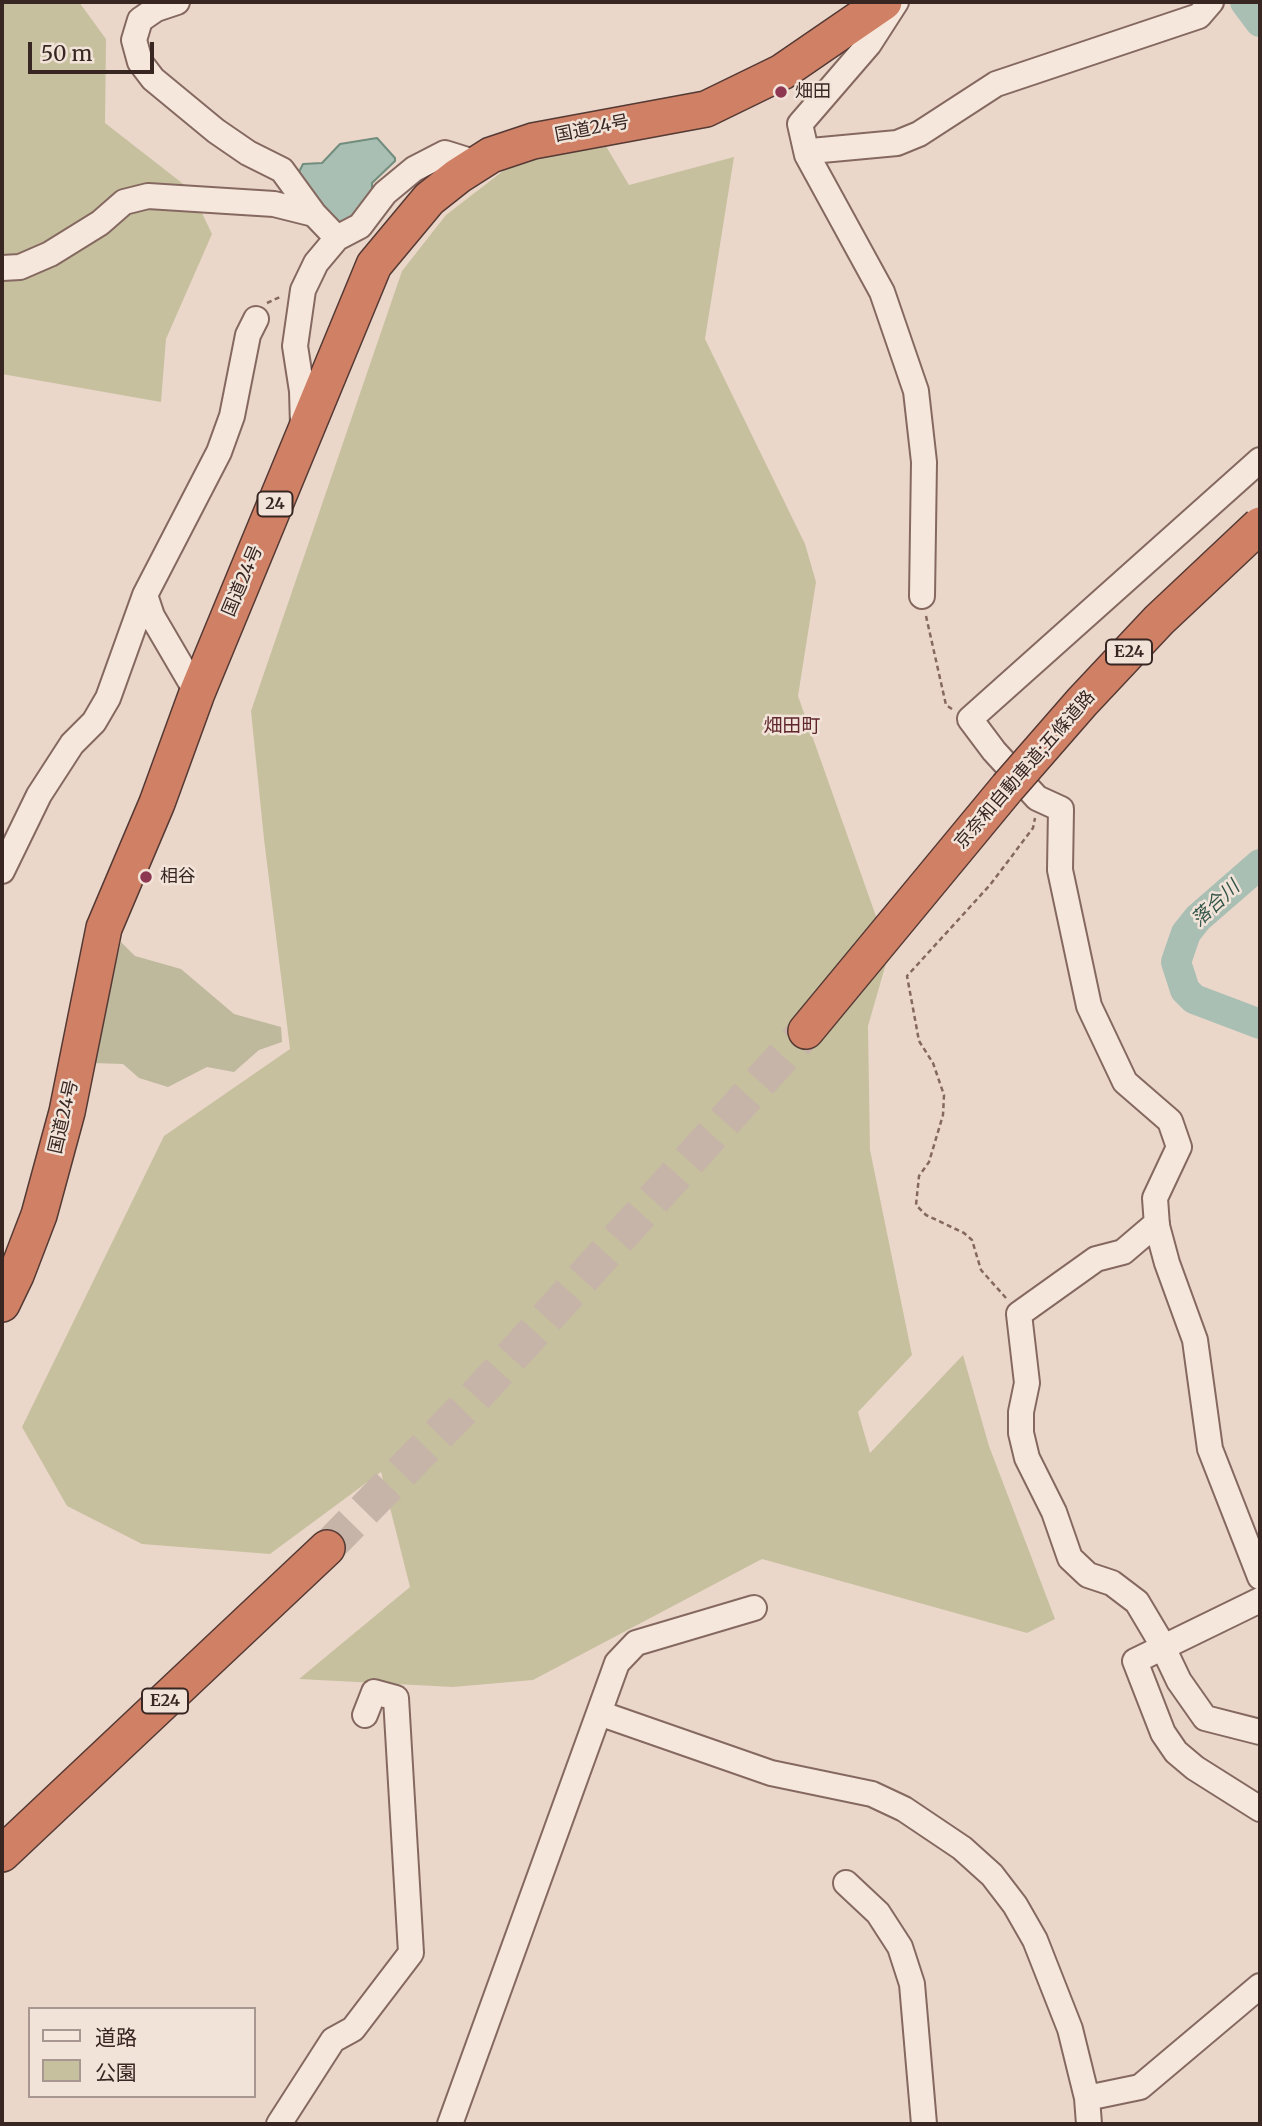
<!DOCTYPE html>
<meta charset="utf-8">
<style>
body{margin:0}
#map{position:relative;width:1262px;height:2126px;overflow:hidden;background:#ead7ca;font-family:Merriweather,"Noto Sans JP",serif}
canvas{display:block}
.frame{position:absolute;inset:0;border:4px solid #372622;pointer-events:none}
.legend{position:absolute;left:28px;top:2007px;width:228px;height:91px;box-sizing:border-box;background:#f2e3d9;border:2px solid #a79790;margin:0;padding:9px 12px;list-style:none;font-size:21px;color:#372622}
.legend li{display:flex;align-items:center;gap:14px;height:35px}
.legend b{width:35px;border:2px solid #a79790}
.scale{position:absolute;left:28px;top:42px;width:126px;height:32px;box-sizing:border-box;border:4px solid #372622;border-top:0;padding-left:9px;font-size:21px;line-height:24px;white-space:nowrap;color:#372622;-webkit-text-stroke:5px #f2e3d9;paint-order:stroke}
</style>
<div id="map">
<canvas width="1262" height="2126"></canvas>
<div class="frame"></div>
<ul class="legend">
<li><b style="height:9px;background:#f6e7dd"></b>道路</li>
<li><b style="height:19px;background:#c7c09f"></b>公園</li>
</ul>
<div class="scale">50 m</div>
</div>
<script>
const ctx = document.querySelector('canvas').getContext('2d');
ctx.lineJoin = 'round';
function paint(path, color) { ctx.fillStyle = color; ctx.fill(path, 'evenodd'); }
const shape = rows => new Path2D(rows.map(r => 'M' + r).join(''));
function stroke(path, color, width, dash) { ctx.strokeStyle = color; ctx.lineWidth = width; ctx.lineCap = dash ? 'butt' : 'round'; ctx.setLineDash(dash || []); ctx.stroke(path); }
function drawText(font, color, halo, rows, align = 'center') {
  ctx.font = font + ' Merriweather,"Noto Sans JP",serif'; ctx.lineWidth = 5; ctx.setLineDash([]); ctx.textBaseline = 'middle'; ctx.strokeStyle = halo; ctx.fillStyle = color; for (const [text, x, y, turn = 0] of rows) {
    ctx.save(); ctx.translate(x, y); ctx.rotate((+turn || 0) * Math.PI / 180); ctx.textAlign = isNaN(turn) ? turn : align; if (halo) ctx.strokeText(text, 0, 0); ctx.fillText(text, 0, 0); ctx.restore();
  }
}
const green = shape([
 [2,2,79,2,106,39,105,123,191,190,212,234,166,339,161,402,2,374],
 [600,136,629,185,734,157,705,339,805,544,816,582,798,696,889,953,868,1026,870,1150,912,1355,858,1412,870,1453,963,1355,989,1446,1055,1619,1027,1633,762,1559,533,1680,453,1687,299,1679,410,1587,381,1472,270,1554,142,1544,67,1506,22,1427,164,1136,290,1049,264,839,251,711,402,271,446,215,516,161]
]);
const cemetery = shape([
 [121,942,135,956,181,969,234,1014,281,1027,282,1042,259,1050,234,1072,207,1067,168,1087,139,1078,123,1064,92,1063]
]);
const water = shape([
 [377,138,395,158,395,161,372,183,372,189,360,212,339,228,298,174,303,164,322,163,340,144,377,138]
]);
const river = shape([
 [1245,2,1260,22],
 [1260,864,1198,918,1186,933,1176,962,1185,990,1194,999,1260,1024]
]);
const highwayTunnel = shape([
 [327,1548,475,1397,806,1031]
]);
const path = shape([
 [267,303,280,297],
 [926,616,946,705,952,709],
 [1006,1298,981,1270,972,1240,964,1233,926,1215,916,1205,919,1176,929,1162,943,1115,944,1095,933,1063,919,1041,907,976,990,885,1033,828,1035,818]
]);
const minor = shape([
 [177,2,156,9,140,20,134,40,140,62,153,79,216,131,248,153,282,170,314,214],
 [896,2,869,44,800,124,807,155,882,292,916,391,924,462,922,596],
 [807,155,811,151,897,143,919,134,996,84,1199,16,1211,2],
 [337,238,360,226,385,193,414,169,445,153,477,163],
 [2,268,20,267,50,254,100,223,124,202,148,196,274,204,314,214,337,238,316,263,303,290,295,346,302,391,303,425],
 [1260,460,970,719,994,751,1037,798,1061,809,1060,870,1089,1006,1125,1082,1170,1121,1179,1147,1155,1198,1157,1226,1167,1263,1195,1340,1210,1449,1260,1577],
 [145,595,152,616,197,693],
 [2,871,39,795,72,744,94,722,108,698,145,595,219,452,232,416,248,335,256,319],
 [1157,1223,1123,1252,1096,1259,1019,1314,1027,1383,1021,1412,1021,1433,1027,1458,1054,1512,1070,1558,1088,1575,1112,1583,1137,1602,1159,1639,1179,1681,1205,1718,1260,1732],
 [1260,1600,1135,1661,1163,1733,1176,1752,1195,1768,1260,1809],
 [599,1713,771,1773,872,1794,904,1809,962,1848,992,1875,1015,1905,1035,1940,1070,2029,1087,2098,1089,2124],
 [846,1883,878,1913,900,1947,912,1984,924,2124],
 [1087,2098,1140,2087,1260,1986],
 [279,2124,333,2040,353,2029,411,1953,396,1698,374,1692,365,1715],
 [450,2124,617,1663,636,1643,754,1608]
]);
const highway = shape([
 [806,1031,1007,788],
 [2,1304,16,1275,39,1215,67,1112,104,928,157,803,197,693,374,265,429,199,458,176,491,155,533,141,706,109,782,72,884,2],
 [2,1854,327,1548]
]);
const highwayBridge = shape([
 [1007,788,1082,702,1159,620,1260,525]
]);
const markers = [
 [781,92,7,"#8e3752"],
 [146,877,7,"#8e3752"]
];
const shields = [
 [275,504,35],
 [1129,652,46],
 [165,1701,46]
];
const shieldNames = [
 ["24",275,504],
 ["E24",1129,652],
 ["E24",165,1701]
];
const poiNames = [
 ["畑田",795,92],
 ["相谷",160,877]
];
const streetNames = [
 ["国道24号",592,129,-11],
 ["国道24号",243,581,-67],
 ["京奈和自動車道;五條道路",1025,770,-49],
 ["国道24号",64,1117,-77]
];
const neighbourhoodNames = [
 ["畑田町",792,727]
];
const waterNames = [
 ["落合川",1216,904,-43]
];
paint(green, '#c7c09f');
paint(cemetery, '#beb89d');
paint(water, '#aabfb3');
stroke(water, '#718d7e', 2);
stroke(river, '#aabfb3', 30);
stroke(highwayTunnel, '#c6b4a8', 35, [35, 18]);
stroke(minor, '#856960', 28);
stroke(highway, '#543934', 38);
stroke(path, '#856960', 2.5, [5, 3.5]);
stroke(minor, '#f6e7dd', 24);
stroke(highway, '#cf8065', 35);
stroke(highwayBridge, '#543934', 38, []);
stroke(highwayBridge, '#cf8065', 35);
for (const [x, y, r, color] of markers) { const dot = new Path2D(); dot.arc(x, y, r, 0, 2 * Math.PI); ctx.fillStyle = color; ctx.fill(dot); stroke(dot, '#f2e3d9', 2.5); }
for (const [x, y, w] of shields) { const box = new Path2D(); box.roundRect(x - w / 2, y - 12.5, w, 25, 5); ctx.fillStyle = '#f2e3d9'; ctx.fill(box); stroke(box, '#372622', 2); }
drawText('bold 16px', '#372622', null, shieldNames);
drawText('18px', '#372622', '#f2e3d9', poiNames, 'left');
drawText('18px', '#372622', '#f2e3d9', streetNames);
drawText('19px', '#5f262b', '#f2e3d9', neighbourhoodNames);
drawText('italic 19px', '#335549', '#f2e3d9', waterNames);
</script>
